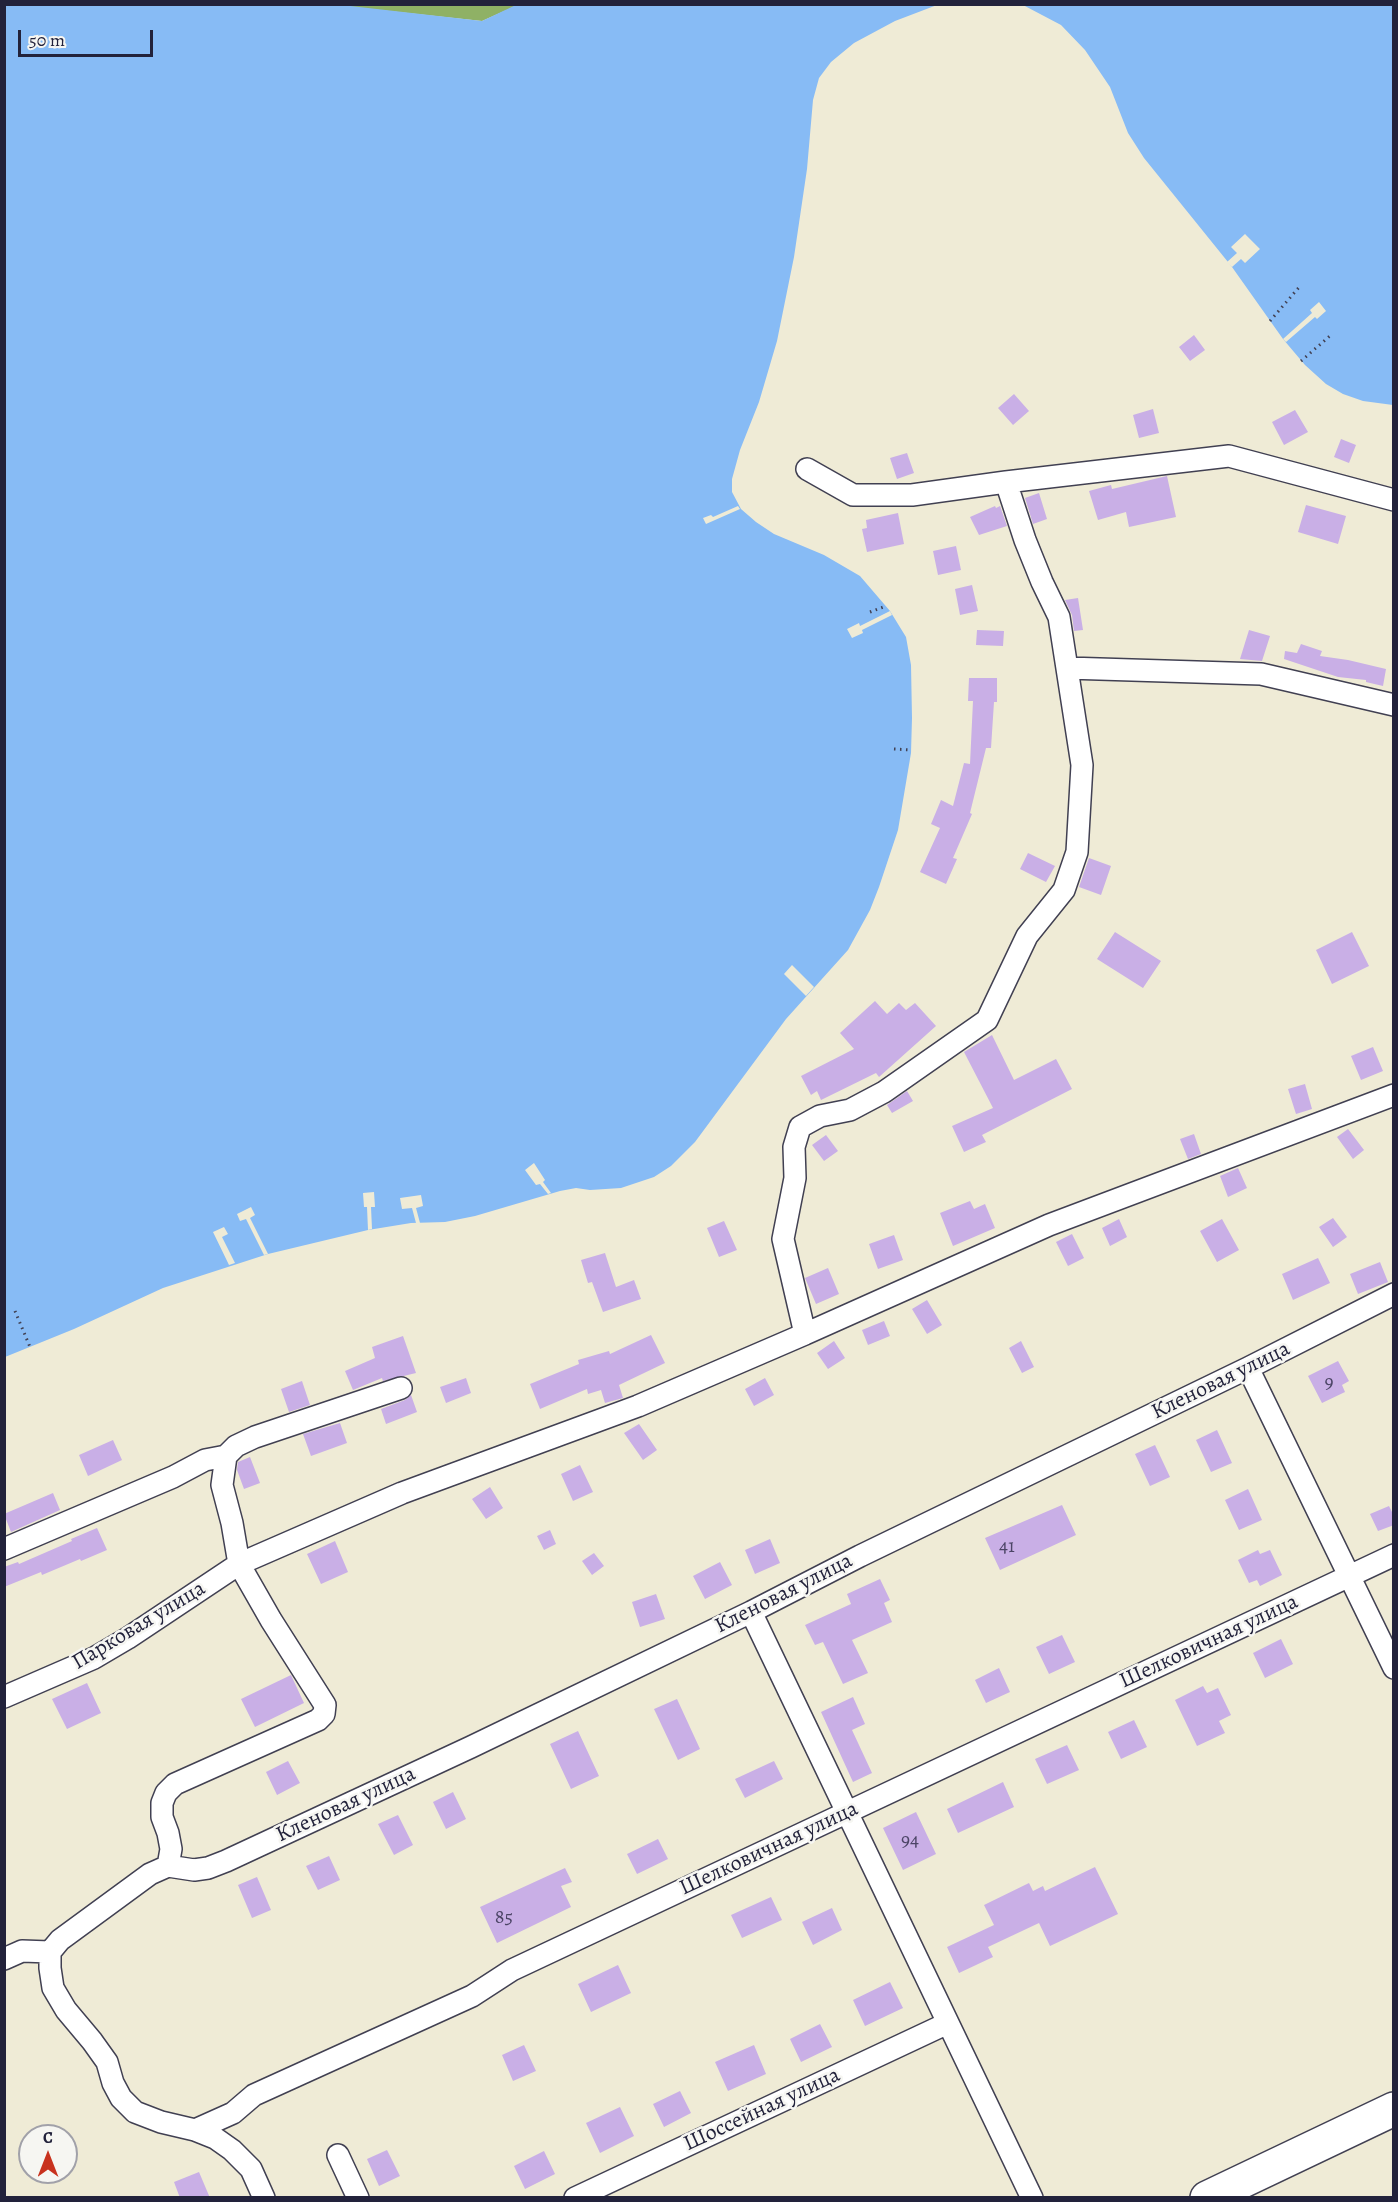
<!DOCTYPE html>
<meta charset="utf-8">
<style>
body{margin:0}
#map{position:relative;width:1398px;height:2202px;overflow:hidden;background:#efebd6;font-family:Alegreya,serif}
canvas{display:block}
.frame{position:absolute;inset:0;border:6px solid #22223b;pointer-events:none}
.north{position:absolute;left:18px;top:2124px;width:60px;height:60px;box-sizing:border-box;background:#f6f6f2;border:2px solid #a1a1a9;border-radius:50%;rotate:0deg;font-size:16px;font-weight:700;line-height:24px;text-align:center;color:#22223b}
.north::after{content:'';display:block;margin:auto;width:21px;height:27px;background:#c8321e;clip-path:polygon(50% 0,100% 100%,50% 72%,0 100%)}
.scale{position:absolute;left:18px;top:30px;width:135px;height:27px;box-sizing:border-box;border:3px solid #22223b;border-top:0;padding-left:8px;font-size:18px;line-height:21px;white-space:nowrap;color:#22223b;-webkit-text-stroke:4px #f6f6f2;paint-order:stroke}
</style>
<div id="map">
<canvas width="1398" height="2202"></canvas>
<div class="frame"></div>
<div class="north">С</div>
<div class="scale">50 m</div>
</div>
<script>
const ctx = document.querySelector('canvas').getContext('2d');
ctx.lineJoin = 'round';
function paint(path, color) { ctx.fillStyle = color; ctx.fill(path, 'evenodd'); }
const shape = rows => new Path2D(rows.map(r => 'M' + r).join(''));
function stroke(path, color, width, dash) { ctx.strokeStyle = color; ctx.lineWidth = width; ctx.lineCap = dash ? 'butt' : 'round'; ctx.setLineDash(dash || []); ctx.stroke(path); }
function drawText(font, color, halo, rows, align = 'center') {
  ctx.font = font + ' Alegreya,serif'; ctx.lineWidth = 5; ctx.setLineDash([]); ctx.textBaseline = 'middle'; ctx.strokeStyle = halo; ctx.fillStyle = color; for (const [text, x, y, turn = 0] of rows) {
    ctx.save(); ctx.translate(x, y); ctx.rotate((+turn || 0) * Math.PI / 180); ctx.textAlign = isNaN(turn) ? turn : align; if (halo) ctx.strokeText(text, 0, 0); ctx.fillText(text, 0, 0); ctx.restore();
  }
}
const forest = shape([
 [333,5,518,5,482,21]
]);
const water = shape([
 [333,4,482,21,518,4,937,5,895,21,854,43,831,62,819,78,813,100,807,169,794,257,777,341,759,402,740,450,732,479,732,492,741,509,756,522,774,534,824,555,860,576,890,611,906,637,911,665,912,718,911,753,898,830,879,887,870,910,848,950,786,1019,695,1142,671,1166,654,1177,621,1188,590,1190,576,1188,560,1191,475,1216,445,1222,411,1223,368,1230,268,1254,163,1288,74,1329,5,1357,4,5],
 [1023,5,1393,5,1393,405,1363,401,1343,394,1326,384,1305,365,1283,339,1232,267,1144,158,1128,133,1110,87,1085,50,1061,25]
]);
const pier = shape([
 [1245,234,1260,249,1245,263,1241,259,1232,267,1227,262,1237,253,1231,247],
 [1319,302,1326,311,1317,319,1315,317,1286,342,1283,339,1312,313,1310,310],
 [738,506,740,509,706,524,703,518,711,515,713,517],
 [890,611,892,615,862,630,863,633,852,638,847,629,859,623,860,626],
 [792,965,814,987,806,996,784,974],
 [534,1163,545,1180,543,1182,551,1193,548,1194,540,1184,536,1185,525,1170],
 [374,1192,375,1207,371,1207,372,1229,368,1230,367,1207,364,1207,363,1193],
 [421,1195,423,1206,416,1208,420,1223,416,1223,412,1208,402,1209,400,1198],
 [251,1207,255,1215,250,1218,268,1254,264,1255,246,1219,240,1221,237,1214],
 [224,1227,228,1234,222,1237,235,1263,229,1265,213,1232]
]);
const building = shape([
 [1194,335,1205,350,1190,361,1179,347],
 [1014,394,1029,411,1013,425,998,408],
 [1153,409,1159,433,1139,438,1133,415],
 [1295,410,1308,432,1284,445,1272,422],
 [1341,439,1356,445,1349,463,1334,457],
 [907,453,914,473,897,479,890,458],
 [1167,476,1176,517,1129,527,1126,512,1098,520,1089,491,1111,485,1112,489],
 [1039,493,1047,519,1033,524,1025,498],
 [1306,505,1346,516,1338,544,1298,532],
 [995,506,996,508,1000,506,1007,526,979,535,970,517],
 [898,513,904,544,867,552,862,529,867,528,866,520],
 [956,546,961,570,938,575,933,551],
 [972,585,978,611,960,615,955,589],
 [1078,598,1083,630,1074,631,1072,615,1065,600],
 [977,630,1004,631,1003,646,976,645],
 [1249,630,1270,636,1262,661,1240,659],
 [1301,644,1322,651,1320,656,1348,660,1386,669,1383,686,1366,682,1366,680,1338,677,1284,659,1285,651,1297,653],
 [969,678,997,678,997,702,994,702,991,748,986,748,970,813,972,814,953,858,957,859,946,884,920,872,940,828,931,824,941,800,953,806,964,763,970,764,973,701,968,701],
 [1028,853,1055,866,1046,882,1020,869],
 [1089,858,1111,866,1101,895,1079,887],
 [1115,932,1161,961,1143,988,1097,959],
 [1352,932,1369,966,1332,984,1316,950],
 [875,1001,887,1014,899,1003,906,1010,915,1003,936,1026,879,1077,876,1073,821,1100,817,1091,811,1095,801,1076,854,1049,840,1033],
 [992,1035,1014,1080,1056,1059,1072,1089,982,1135,986,1142,964,1152,952,1126,993,1108,964,1052],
 [1373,1047,1383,1071,1361,1080,1351,1056],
 [1305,1084,1312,1109,1296,1114,1288,1089],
 [907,1091,913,1101,892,1113,887,1105],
 [1348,1129,1364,1150,1353,1159,1337,1137],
 [1194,1134,1201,1154,1188,1159,1180,1139],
 [826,1135,838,1151,824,1161,812,1145],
 [1238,1168,1247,1188,1228,1197,1220,1176],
 [970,1201,974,1209,985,1204,995,1228,953,1246,940,1213],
 [1333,1218,1347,1237,1333,1247,1319,1227],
 [1119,1219,1127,1237,1110,1246,1102,1228],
 [1222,1219,1239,1250,1217,1262,1200,1231],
 [724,1221,737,1250,719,1257,707,1228],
 [1072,1234,1084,1258,1068,1266,1056,1242],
 [894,1235,903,1260,878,1269,869,1244],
 [605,1253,616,1287,634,1280,641,1299,603,1312,592,1282,588,1283,581,1260],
 [1318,1258,1330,1283,1293,1300,1282,1274],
 [1380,1262,1388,1282,1358,1294,1350,1274],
 [828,1268,839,1294,816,1304,805,1278],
 [927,1300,942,1325,927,1334,912,1309],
 [884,1321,890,1336,868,1345,862,1330],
 [651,1335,665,1363,619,1385,623,1398,605,1403,601,1390,588,1394,587,1389,540,1409,530,1384,579,1364,578,1360,609,1351,610,1354],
 [403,1336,416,1373,383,1381,382,1378,353,1390,345,1371,375,1358,372,1347],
 [834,1341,845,1358,828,1369,817,1353],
 [1021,1341,1034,1367,1022,1373,1009,1348],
 [1338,1361,1349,1381,1342,1385,1345,1392,1322,1403,1308,1376],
 [466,1378,471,1393,446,1403,440,1387],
 [765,1378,774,1395,754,1406,745,1389],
 [302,1381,310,1405,289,1412,281,1389],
 [411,1395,417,1412,386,1424,381,1409,405,1400],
 [340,1423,347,1443,311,1456,303,1434],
 [639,1424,657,1450,643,1460,624,1433],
 [1217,1430,1232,1463,1211,1472,1196,1440],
 [113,1440,122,1460,88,1476,79,1455],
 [1155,1445,1170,1477,1150,1486,1135,1454],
 [250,1457,260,1483,244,1489,237,1470,238,1462],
 [580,1465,593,1492,573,1501,561,1474],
 [490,1487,503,1508,486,1519,472,1499],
 [1248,1489,1262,1520,1239,1530,1225,1500],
 [53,1493,60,1510,11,1532,4,1514],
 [1062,1505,1076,1535,1000,1570,985,1538],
 [1389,1506,1394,1516,1394,1525,1378,1531,1370,1514],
 [97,1528,107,1550,81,1561,80,1559,42,1575,41,1572,4,1587,4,1567,18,1562,19,1564,72,1541,71,1539],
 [550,1530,556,1544,544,1550,537,1536],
 [770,1539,780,1563,755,1574,745,1550],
 [335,1541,348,1572,321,1584,307,1554],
 [1258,1550,1260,1554,1270,1550,1282,1575,1260,1586,1257,1580,1249,1583,1238,1560],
 [594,1553,604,1566,592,1575,582,1561],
 [720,1562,732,1585,705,1599,693,1576],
 [880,1579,890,1600,884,1603,892,1622,852,1640,868,1673,843,1684,823,1642,815,1645,805,1625,851,1604,847,1594],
 [656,1594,665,1619,640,1627,632,1602],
 [1062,1635,1075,1662,1049,1674,1036,1647],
 [1281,1639,1293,1664,1265,1678,1253,1653],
 [999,1668,1010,1692,986,1703,975,1680],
 [291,1675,304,1703,255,1727,241,1699],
 [87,1683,101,1713,67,1729,52,1699],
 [1203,1686,1207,1693,1218,1688,1231,1715,1219,1721,1225,1733,1197,1746,1175,1700],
 [853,1697,865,1724,852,1730,872,1773,853,1782,821,1712],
 [677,1699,700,1749,678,1760,654,1709],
 [1134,1720,1147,1747,1121,1759,1108,1732],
 [578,1731,599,1776,571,1789,550,1744],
 [1067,1745,1079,1770,1047,1784,1035,1759],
 [288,1761,300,1783,277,1795,266,1772],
 [774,1761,783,1779,745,1798,735,1779],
 [1003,1782,1014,1807,958,1833,947,1809],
 [453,1792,466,1819,446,1829,433,1802],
 [916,1812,936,1854,903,1870,883,1828],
 [398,1815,413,1845,394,1855,378,1824],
 [658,1839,668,1859,637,1874,627,1854],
 [329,1856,340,1880,318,1890,306,1866],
 [1095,1867,1118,1914,1050,1946,1039,1923,988,1947,993,1957,959,1973,947,1947,994,1925,984,1905,1029,1883,1033,1891,1043,1886,1045,1891],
 [565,1868,572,1882,561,1886,571,1907,497,1943,480,1907],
 [257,1877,271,1910,252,1918,238,1885],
 [771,1897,782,1920,742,1938,731,1915],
 [832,1908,842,1930,813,1945,802,1922],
 [618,1965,631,1993,591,2012,578,1984],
 [890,1982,903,2008,865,2026,853,2000],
 [820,2024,832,2047,801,2062,790,2039],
 [524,2045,536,2071,513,2081,502,2055],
 [754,2045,766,2074,728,2091,715,2062],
 [680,2091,691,2113,664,2127,653,2104],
 [620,2107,634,2136,600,2153,586,2123],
 [387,2150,400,2176,379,2186,367,2159],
 [544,2151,555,2174,525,2189,514,2166],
 [199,2172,210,2198,180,2198,174,2182]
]);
const path = shape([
 [1270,321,1301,285],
 [1301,361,1331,335],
 [870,612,886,606],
 [894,749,911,750],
 [15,1311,30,1347]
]);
const minor = shape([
 [807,469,853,495,912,495,1006,482],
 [1394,500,1229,456,1006,482,1025,540,1042,582,1059,617,1082,765,1077,852,1064,890,1027,936,987,1020,884,1092,850,1110,820,1116,800,1127,794,1147,795,1178,783,1239,805,1334,1049,1225,1394,1095],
 [1067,668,1261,674,1394,705],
 [1248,1368,1394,1668],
 [226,1456,236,1446,255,1437,401,1388],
 [4,1549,173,1477,205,1460,226,1456,222,1485,232,1523,239,1564,271,1620,325,1705,324,1714,318,1720,175,1784,166,1793,162,1803,162,1817,168,1833,171,1849,168,1866,150,1874,60,1940,50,1952,50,1968,53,1988,66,2010,92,2041,107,2062,113,2083,121,2098,135,2112,161,2122,195,2130,215,2138,232,2150,251,2169,264,2198],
 [751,1612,1032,2198],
 [4,1697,94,1658,128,1638,239,1564,402,1493,638,1406,805,1334],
 [168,1866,194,1870,208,1868,226,1861,471,1747,751,1612,860,1556,1248,1368,1394,1294],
 [4,1959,22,1951,50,1952],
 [195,2130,233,2113,254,2095,472,1996,512,1970,1394,1555],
 [338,2155,358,2198],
 [575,2198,948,2023]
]);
const primary = shape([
 [1207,2198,1394,2109]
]);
const numberNames = [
 ["9",1329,1383],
 ["41",1007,1547],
 ["94",910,1841],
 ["85",504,1918]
];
const streetNames = [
 ["Кленовая улица",1221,1381,-26],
 ["Кленовая улица",784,1594,-27],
 ["Парковая улица",139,1626,-31],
 ["Шелковичная улица",1209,1642,-25],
 ["Кленовая улица",346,1805,-25],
 ["Шелковичная улица",769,1849,-25],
 ["Шоссейная улица",762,2110,-25]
];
paint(forest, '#8fb165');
paint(water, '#87bbf5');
paint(pier, '#efebd6');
paint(building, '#c9afe6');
stroke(minor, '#414052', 24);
stroke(primary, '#414052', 36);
stroke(path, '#414052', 3, [1.5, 4.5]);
stroke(minor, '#fff', 21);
stroke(primary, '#fff', 33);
drawText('20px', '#4c4566', null, numberNames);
drawText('22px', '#22223b', '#f6f6f2', streetNames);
</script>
